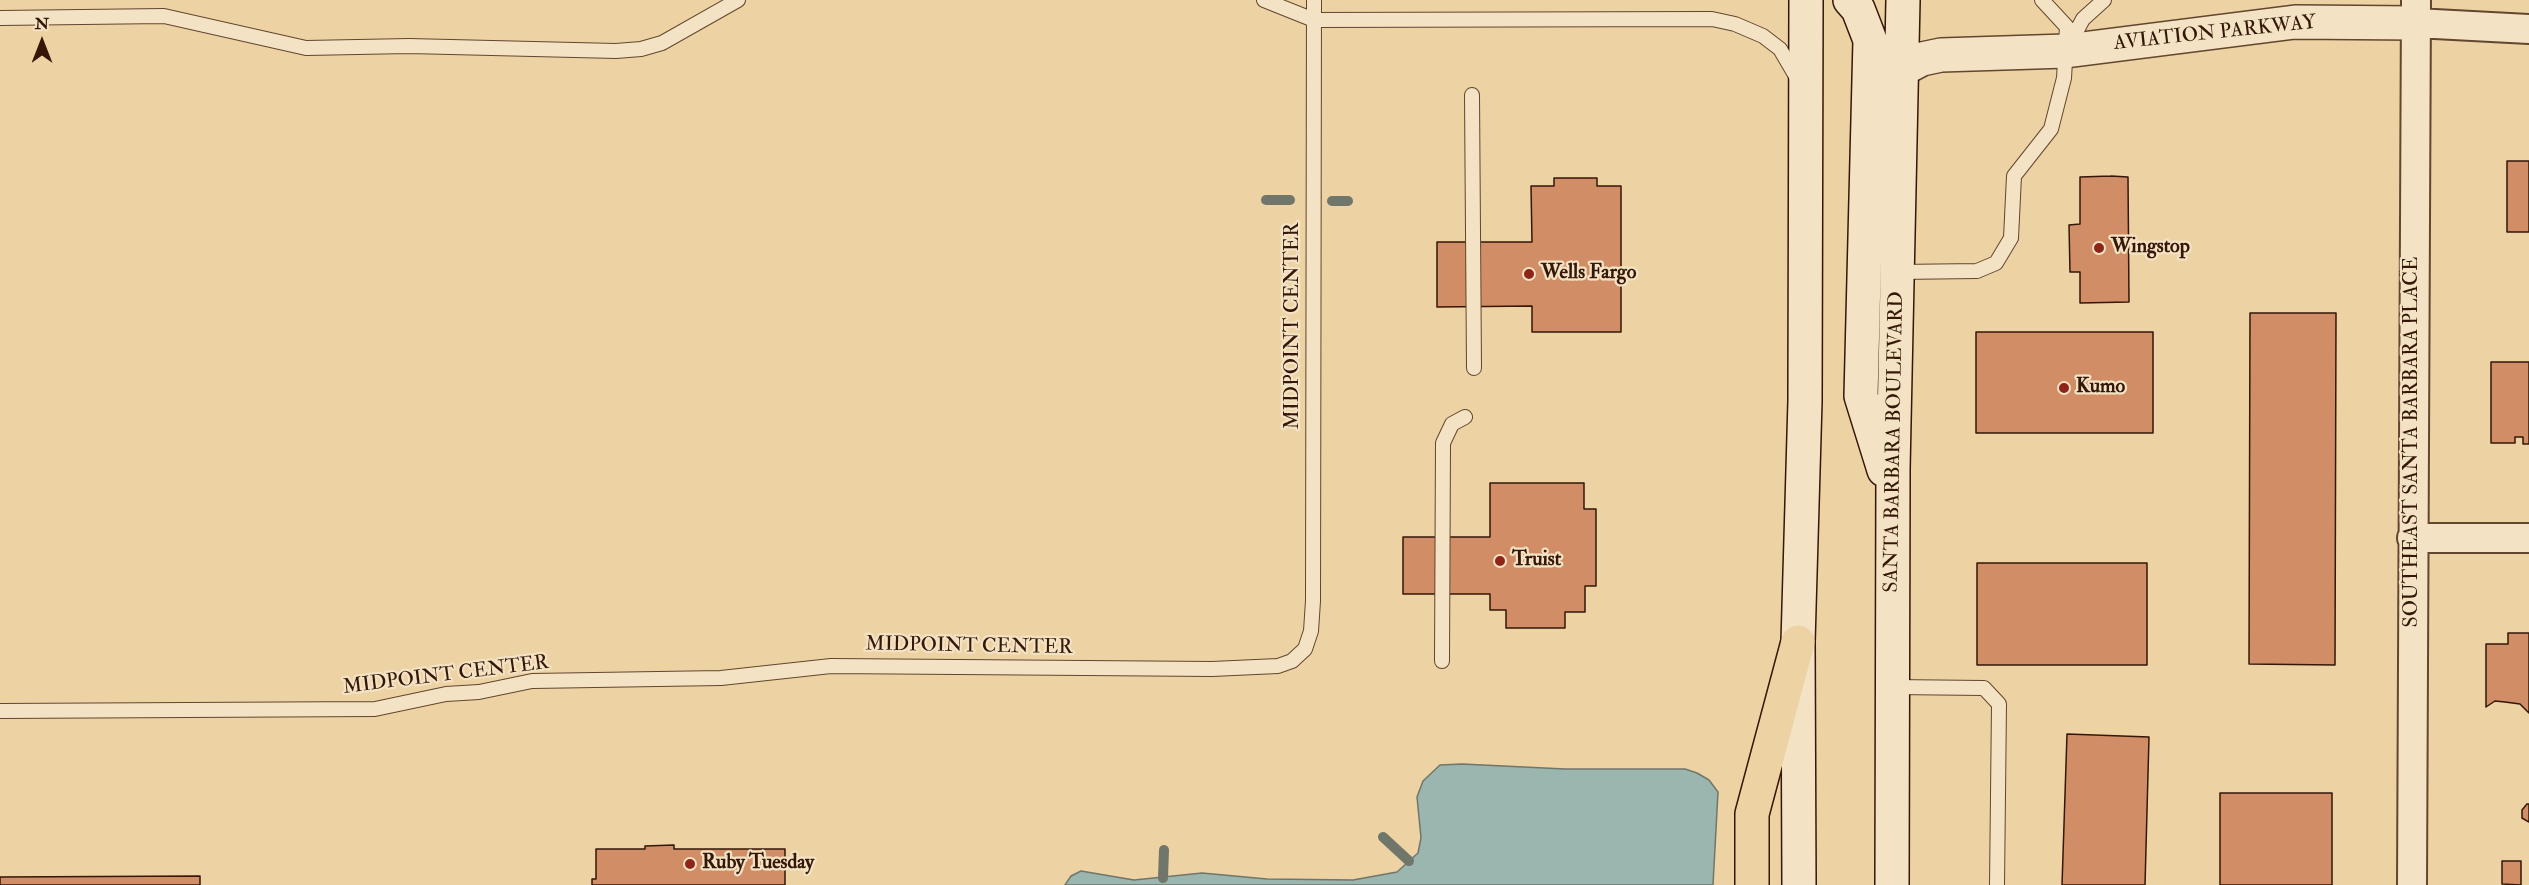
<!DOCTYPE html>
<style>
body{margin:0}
#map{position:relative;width:2529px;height:885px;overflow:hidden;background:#edd2a4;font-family:"IM FELL Double Pica",serif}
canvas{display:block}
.north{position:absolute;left:12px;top:12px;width:60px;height:60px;-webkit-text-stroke:4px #f3e2c4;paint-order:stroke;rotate:0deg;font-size:16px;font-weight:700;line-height:24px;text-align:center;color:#341707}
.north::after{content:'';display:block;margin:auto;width:21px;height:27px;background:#341707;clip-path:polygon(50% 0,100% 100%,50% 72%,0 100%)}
</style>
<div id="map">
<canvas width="2529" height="885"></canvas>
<div class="north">N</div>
</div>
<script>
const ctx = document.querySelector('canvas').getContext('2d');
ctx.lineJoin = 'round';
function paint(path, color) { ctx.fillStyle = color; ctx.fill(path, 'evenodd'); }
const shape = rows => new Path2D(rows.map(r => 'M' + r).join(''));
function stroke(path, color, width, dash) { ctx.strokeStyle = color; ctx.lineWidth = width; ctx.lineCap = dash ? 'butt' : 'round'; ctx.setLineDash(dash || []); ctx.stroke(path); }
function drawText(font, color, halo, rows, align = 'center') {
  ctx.font = font + ' "IM FELL Double Pica",serif'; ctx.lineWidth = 4.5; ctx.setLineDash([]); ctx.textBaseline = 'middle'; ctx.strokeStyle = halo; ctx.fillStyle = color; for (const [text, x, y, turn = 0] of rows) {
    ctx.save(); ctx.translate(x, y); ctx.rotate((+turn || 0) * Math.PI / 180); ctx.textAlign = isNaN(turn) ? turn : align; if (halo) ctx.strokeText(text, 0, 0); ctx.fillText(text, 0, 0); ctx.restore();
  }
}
const water = shape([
 [1462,764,1565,769,1685,769,1697,773,1709,780,1718,792,1713,885,1065,885,1071,876,1081,871,1134,880,1202,873,1267,879,1353,880,1397,872,1418,853,1421,838,1417,797,1423,781,1440,765,1462,764]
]);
const stream = shape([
 [1266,200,1290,200],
 [1332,201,1348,201],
 [1383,837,1409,861],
 [1163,878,1164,850]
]);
const building = shape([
 [2507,161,2529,161,2529,232,2507,232,2507,161],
 [2111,176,2128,177,2129,302,2080,303,2080,272,2070,272,2069,225,2080,224,2080,177,2111,176],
 [1554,178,1597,178,1597,186,1621,186,1621,332,1532,332,1532,306,1437,307,1437,242,1532,242,1531,186,1554,186,1554,178],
 [2250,313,2336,313,2335,665,2249,664,2250,313],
 [1976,332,2153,332,2153,433,1976,433,1976,332],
 [2491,362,2529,362,2529,444,2523,444,2523,437,2515,437,2515,443,2491,443,2491,362],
 [1490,483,1584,483,1584,509,1596,509,1596,586,1585,586,1585,612,1565,612,1565,628,1506,628,1506,610,1490,610,1490,594,1403,594,1403,537,1490,537,1490,483],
 [1977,563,2147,563,2147,665,1977,665,1977,563],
 [2508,633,2529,633,2529,713,2520,704,2505,702,2495,701,2486,707,2486,644,2508,644,2508,633],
 [2067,734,2149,737,2145,885,2062,885,2067,734],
 [2220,793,2332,793,2332,885,2220,885,2220,793],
 [2527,804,2529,804,2529,822,2522,818,2522,810,2527,804],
 [674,845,674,849,785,849,785,885,592,885,592,879,596,879,596,849,645,849,645,846,674,845],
 [2502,861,2521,861,2521,885,2502,884,2502,861],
 [200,876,200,885,0,885,0,877,200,876]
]);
const service = shape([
 [1264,0,1314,20,1712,19,1735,24,1763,36,1780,49,1797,78],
 [0,18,164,16,306,48,409,46,616,51,641,49,662,43,738,0],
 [2067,49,2083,19,2104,0],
 [1472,95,1474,368],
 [1898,272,1977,271,1996,263,2011,238,2014,176,2051,129,2064,78,2067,27,2042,0],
 [1442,661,1443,443,1452,424,1465,417],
 [1892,687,1984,688,1999,704,1997,885],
 [0,711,375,709,446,694,479,692,532,681,721,678,831,666,1212,669,1278,666,1292,661,1305,649,1311,631,1313,601,1314,0]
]);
const minor = shape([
 [2416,23,2529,29],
 [2412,538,2529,538],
 [2412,885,2416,0]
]);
const tertiary = shape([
 [1903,69,1922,59,1941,55,2066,51,2295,22,2416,23]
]);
const secondary = shape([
 [1850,0,1858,9,1870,40,1861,396,1884,470],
 [1799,885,1798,642,1805,401,1806,0],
 [1892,885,1893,469,1903,0]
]);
const trunk = shape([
 [1752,885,1752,814,1798,642]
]);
const markers = [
 [2099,248,6,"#8f2418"],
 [1529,274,6,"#8f2418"],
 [2064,388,6,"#8f2418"],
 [1500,561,6,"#8f2418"],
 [690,864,6,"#8f2418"]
];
const streetNames = [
 ["AVIATION PARKWAY",2215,34,-6],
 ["MIDPOINT CENTER",1294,326,-90],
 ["SANTA BARBARA BOULEVARD",1895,442,-89],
 ["SOUTHEAST SANTA BARBARA PLACE",2413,442,-90],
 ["MIDPOINT CENTER",969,647,1],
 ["MIDPOINT CENTER",446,676,-7]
];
const poiNames = [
 ["Wingstop",2111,248],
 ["Wells Fargo",1541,274],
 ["Kumo",2076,388],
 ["Truist",1512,561],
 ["Ruby Tuesday",702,864]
];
paint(water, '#9ab6ae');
stroke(water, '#71766b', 1.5);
stroke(stream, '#71766b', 10);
paint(building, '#d18e66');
stroke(building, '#341707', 1.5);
stroke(service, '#62462e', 16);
stroke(minor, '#62462e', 32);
stroke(tertiary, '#62462e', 36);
stroke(secondary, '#341707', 36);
stroke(trunk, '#341707', 36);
stroke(service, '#f3e2c4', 14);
stroke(minor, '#f3e2c4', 28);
stroke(tertiary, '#f3e2c4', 33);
stroke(secondary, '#f3e2c4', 33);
stroke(trunk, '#edd2a4', 33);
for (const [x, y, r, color] of markers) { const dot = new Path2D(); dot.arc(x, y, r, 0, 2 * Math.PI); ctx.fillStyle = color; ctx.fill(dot); stroke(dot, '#f3e2c4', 2); }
drawText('20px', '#341707', '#f3e2c4', streetNames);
drawText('bold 20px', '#341707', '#f3e2c4', poiNames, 'left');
</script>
